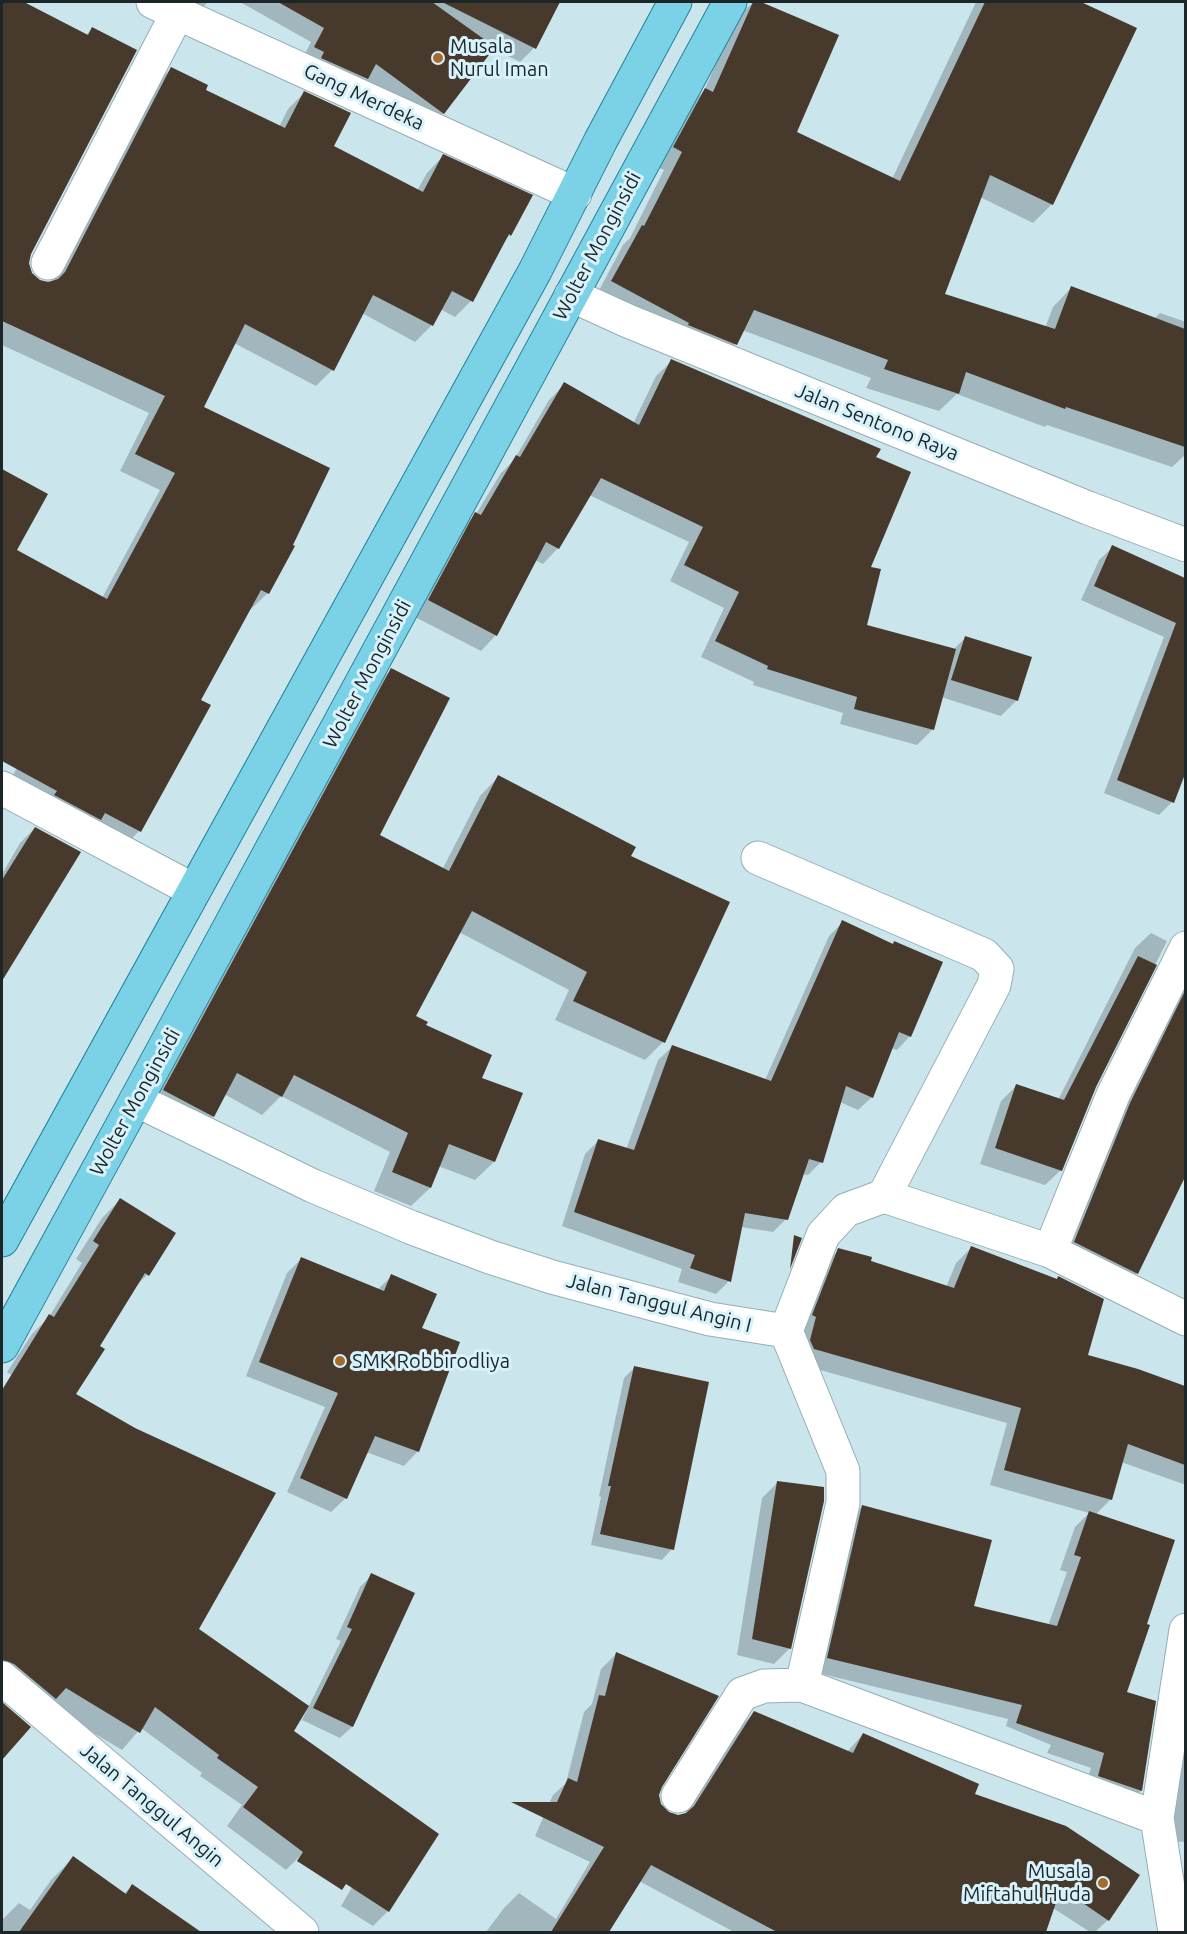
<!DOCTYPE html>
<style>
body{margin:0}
#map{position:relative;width:1187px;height:1934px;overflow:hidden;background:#cbe5ed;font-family:Ubuntu,sans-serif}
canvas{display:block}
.frame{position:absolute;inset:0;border:3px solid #1c2629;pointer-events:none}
</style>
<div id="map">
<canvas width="1187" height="1934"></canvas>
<div class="frame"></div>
</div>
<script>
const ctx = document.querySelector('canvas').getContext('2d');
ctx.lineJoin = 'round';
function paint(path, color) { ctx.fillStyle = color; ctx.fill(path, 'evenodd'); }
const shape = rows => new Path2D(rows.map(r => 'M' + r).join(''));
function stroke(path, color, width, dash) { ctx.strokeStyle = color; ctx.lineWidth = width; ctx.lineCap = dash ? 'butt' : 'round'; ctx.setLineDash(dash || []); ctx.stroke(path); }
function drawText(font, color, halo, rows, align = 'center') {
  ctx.font = font + ' Ubuntu,sans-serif'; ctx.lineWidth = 6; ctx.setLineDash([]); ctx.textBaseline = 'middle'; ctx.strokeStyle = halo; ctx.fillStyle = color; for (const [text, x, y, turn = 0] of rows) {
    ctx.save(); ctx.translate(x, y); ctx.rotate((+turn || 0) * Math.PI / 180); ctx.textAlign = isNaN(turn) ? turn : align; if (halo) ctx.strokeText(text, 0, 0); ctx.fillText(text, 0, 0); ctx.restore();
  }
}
const shadow = shape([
 [2,2,21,2,86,35,92,29,28,263,31,273,39,281,53,282,155,85,171,69,204,91,279,127,288,109,304,93,332,147,417,191,427,173,443,156,510,235,503,242,471,301,455,317,440,309,432,325,415,342,362,313,332,370,316,386,234,343,202,407,268,593,251,609,249,608,199,700,209,705,139,831,123,848,6,788,27,749,2,734,2,471,46,495,15,551,102,598,160,490,120,471,149,413,2,345],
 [168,2,208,2,195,15],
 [240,2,558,2,534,48,520,62,492,48,443,113,429,127,365,80,353,93,301,61,311,42],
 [753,2,837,36,795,133,892,179,976,2,1077,2,1135,29,1052,204,1033,223,980,197,943,295,1045,328,1053,307,1071,288,1154,319,1160,313,1186,322,1186,454,1172,467,1047,425,1045,427,957,394,939,411,866,388,871,378,742,330,735,344,717,363,594,300,623,245,630,238,664,170,655,166,686,109,704,91,736,19],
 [672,361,874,458,865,626,953,650,966,637,1017,700,1001,716,941,697,932,730,917,745,840,724,843,713,753,685,754,682,701,657,724,608,670,581,689,542,589,495,558,548,543,564,535,560,496,635,481,651,413,616,460,530,476,514,501,473,514,460,549,400,565,384,633,424,656,376],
 [1113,547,1186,579,1186,771,1175,799,1159,815,1104,793,1164,637,1081,600,1099,560],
 [391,670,378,835,442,870,480,796,498,777,629,857,663,1042,645,1060,555,1020,569,990,459,932,414,1016,480,1078,521,1094,494,1162,475,1180,438,1166,430,1188,411,1206,374,1191,390,1152,281,1096,262,1115,224,1094,213,1116,194,1134,145,1109,372,689],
 [35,828,79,852,2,979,2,874,20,843],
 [843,922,910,1036,897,1050,891,1048,872,1097,858,1110,840,1102,821,1162,808,1175,802,1174,786,1219,773,1232,741,1227,729,1281,716,1294,678,1282,682,1269,562,1226,585,1154,598,1141,626,1150,658,1060,672,1047,765,1080,829,936],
 [1151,933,1167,941,1095,1086,1061,1170,1045,1185,980,1164,1001,1101,1016,1086,1058,1100,1135,948],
 [1186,979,1186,1174,1137,1273,1123,1287,1061,1256,1117,1118],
 [120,1200,174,1234,147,1275,133,1289,98,1346,74,1395,197,1629,309,1708,306,1707,292,1731,304,1852,286,1870,227,1826,242,1805,200,1776,202,1773,141,1728,122,1750,47,1705,2,1686,2,1404,17,1379,7,1372,32,1334,49,1317,82,1263,76,1259,102,1218],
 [971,1248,1087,1356,1138,1371,1186,1388,1186,1485,1121,1462,1111,1499,1096,1514,1123,1699,1155,1701,1141,1791,1126,1805,1084,1790,1091,1768,1047,1753,1051,1745,1006,1726,1008,1719,814,1672,847,1521,862,1507,972,1607,1048,1626,1067,1572,1060,1570,1075,1527,1089,1513,990,1485,1007,1423,799,1364,795,1356,823,1265,839,1250,946,1287,956,1263],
 [301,1259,377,1290,392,1276,420,1329,418,1451,404,1466,366,1452,346,1498,331,1512,287,1492,325,1407,246,1376,287,1273],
 [634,1368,672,1549,662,1560,591,1545,601,1497,599,1496,624,1378],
 [777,1483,790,1648,774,1664,737,1655,762,1498],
 [372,1575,413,1594,352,1727,340,1738,302,1720,341,1641,336,1639,360,1587],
 [616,1654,660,1786,658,1795,660,1805,668,1813,678,1816,684,1815,739,1728,754,1713,847,1752,863,1734,971,1782,904,1932,734,1932,639,1881,609,1932,486,1932,504,1908,519,1893,556,1919,590,1862,535,1836,553,1795,566,1783,584,1712,592,1704,601,1669],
 [2,1704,29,1727,2,1758],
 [1186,1713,1186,1842,1164,1841],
 [388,1826,388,1911,373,1926,341,1906],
 [1016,1831,1108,1920,1095,1932,1090,1932,1053,1908,1045,1932,976,1932],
 [73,1858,124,1894,132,1886,198,1932,2,1932,2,1920,19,1903,30,1910,51,1880]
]);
const building = shape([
 [2,2,24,2,88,35,92,27,137,50,31,254,29,263,32,273,40,280,48,282,58,279,65,272,171,67,208,85,206,90,285,128,304,91,351,113,334,146,423,192,443,154,533,195,511,236,509,234,473,302,452,291,433,326,373,295,334,371,245,324,204,407,330,468,293,545,295,546,269,594,261,590,201,700,211,705,141,832,105,813,101,820,54,795,57,791,2,761,2,469,48,494,17,550,107,599,175,473,135,454,165,396,2,321],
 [278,2,432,2,495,47,444,114,376,64,368,79,321,58,324,52,314,47,324,28],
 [442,2,560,2,536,49],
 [753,2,761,2,839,35,797,132,900,181,985,2,1081,2,1137,28,1053,205,990,175,945,294,1055,329,1071,286,1185,329,1185,447,1066,407,1065,409,966,372,959,394,884,369,888,360,754,310,737,345,688,325,689,323,611,281,642,225,644,226,682,152,673,147,705,88,713,92],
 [671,359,881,449,876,457,911,472,871,567,881,569,867,625,956,649,934,730,854,709,857,697,767,669,768,666,715,641,739,592,684,565,703,527,601,478,559,549,546,542,497,636,428,600,475,512,481,515,516,455,520,457,564,382,639,425],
 [1112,545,1185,578,1185,774,1174,803,1117,780,1176,623,1094,586],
 [965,636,1032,657,1018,701,951,680],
 [391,668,450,698,380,835,449,871,498,775,636,847,631,856,730,902,665,1043,573,1001,587,972,472,911,416,1016,428,1022,426,1025,492,1055,482,1078,523,1093,495,1162,449,1144,431,1188,392,1172,408,1133,294,1075,282,1097,237,1073,214,1117,163,1090],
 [35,827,81,852,2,981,2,880],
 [842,920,893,944,894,941,943,962,911,1037,899,1032,873,1098,846,1086,823,1163,809,1159,788,1220,745,1213,731,1282,690,1268,695,1255,574,1212,598,1139,634,1150,672,1045,771,1081],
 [1138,956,1157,965,1096,1087,1062,1171,995,1148,1016,1084,1064,1100],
 [1185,991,1185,1177,1138,1274,1074,1242,1130,1103],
 [120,1198,176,1233,149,1276,145,1273,100,1346,105,1349,76,1394,135,1428,276,1493,199,1629,309,1706,294,1731,439,1834,389,1912,346,1884,342,1890,297,1861,303,1852,243,1807,258,1787,217,1758,219,1755,155,1707,140,1733,66,1688,56,1699,14,1664,2,1660,2,1390,49,1314,54,1317,99,1245,93,1241],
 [794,1235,802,1238,790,1269],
 [971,1246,1057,1279,1058,1276,1104,1299,1088,1355,1138,1369,1185,1386,1185,1465,1128,1444,1112,1500,1004,1470,1021,1408,814,1349,810,1340,816,1317,812,1315,838,1248,872,1257,871,1261,954,1288],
 [301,1257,384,1291,391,1274,437,1294,422,1328,460,1342,419,1452,375,1436,347,1499,300,1478,338,1393,259,1362],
 [634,1366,709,1382,674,1550,600,1534,611,1486,608,1486],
 [777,1481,824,1487,824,1501,791,1649,752,1639],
 [862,1505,992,1540,974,1606,1057,1626,1081,1557,1074,1555,1089,1511,1175,1540,1147,1624,1150,1625,1127,1692,1156,1701,1142,1791,1098,1776,1104,1753,1016,1723,1022,1705,827,1658],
 [371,1573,415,1593,353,1727,313,1708,352,1629,347,1627],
 [616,1652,719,1696,662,1787,659,1795,661,1804,669,1812,678,1815,686,1813,694,1806,754,1711,853,1753,863,1733,979,1784,975,1794,1066,1826,1140,1875,1109,1921,1061,1888,1046,1932,777,1932,651,1865,609,1932,551,1932,604,1847,511,1802,557,1802,568,1778,577,1782,599,1695,605,1696],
 [2,1702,31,1727,2,1760],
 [73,1856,126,1894,132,1884,201,1932,19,1932]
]);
const minor = shape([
 [153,2,575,194],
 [48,263,178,12],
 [571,295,628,321,1088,508,1186,545],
 [2,788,193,890],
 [758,858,984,955,997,969,994,985,884,1196],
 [136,1100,313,1186,410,1227,490,1257,552,1277,710,1319,786,1331,823,1235,846,1210,884,1196,1050,1251,1186,1319],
 [1050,1251,1113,1095,1186,948],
 [786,1331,843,1471,843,1503,802,1685,1157,1818],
 [2,1678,302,1932],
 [678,1796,742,1694,764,1686,802,1685],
 [1175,1932,1157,1818,1186,1630]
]);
const major = shape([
 [2,1240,535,271,601,140,675,2],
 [2,1346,136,1100,730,2]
]);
const markers = [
 [438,58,6,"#a56a2c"],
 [340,1361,6,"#a56a2c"],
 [1103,1883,6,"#a56a2c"]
];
const poiNames = [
 ["Musala",450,46],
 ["Nurul Iman",450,69],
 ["SMK Robbirodliya",352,1361],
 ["Musala",1091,1871,"right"],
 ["Miftahul Huda",1091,1894,"right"]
];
const streetNames = [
 ["Gang Merdeka",364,97,25],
 ["Wolter Monginsidi",597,246,-62],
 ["Jalan Sentono Raya",877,422,22],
 ["Wolter Monginsidi",367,674,-62],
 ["Wolter Monginsidi",135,1102,-61],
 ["Jalan Tanggul Angin I",659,1303,14],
 ["Jalan Tanggul Angin",152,1805,40]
];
paint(shadow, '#0003');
paint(building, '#47392c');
stroke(minor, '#95aeb5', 35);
stroke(major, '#218299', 35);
stroke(minor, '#fff', 33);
stroke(major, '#7bd2e6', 33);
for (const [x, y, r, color] of markers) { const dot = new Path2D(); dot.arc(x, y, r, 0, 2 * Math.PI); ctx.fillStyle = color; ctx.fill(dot); stroke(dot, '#d8f2fb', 2); }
drawText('20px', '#1c2629', '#d8f2fb', poiNames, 'left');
drawText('20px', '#1c2629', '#d8f2fb', streetNames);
</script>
